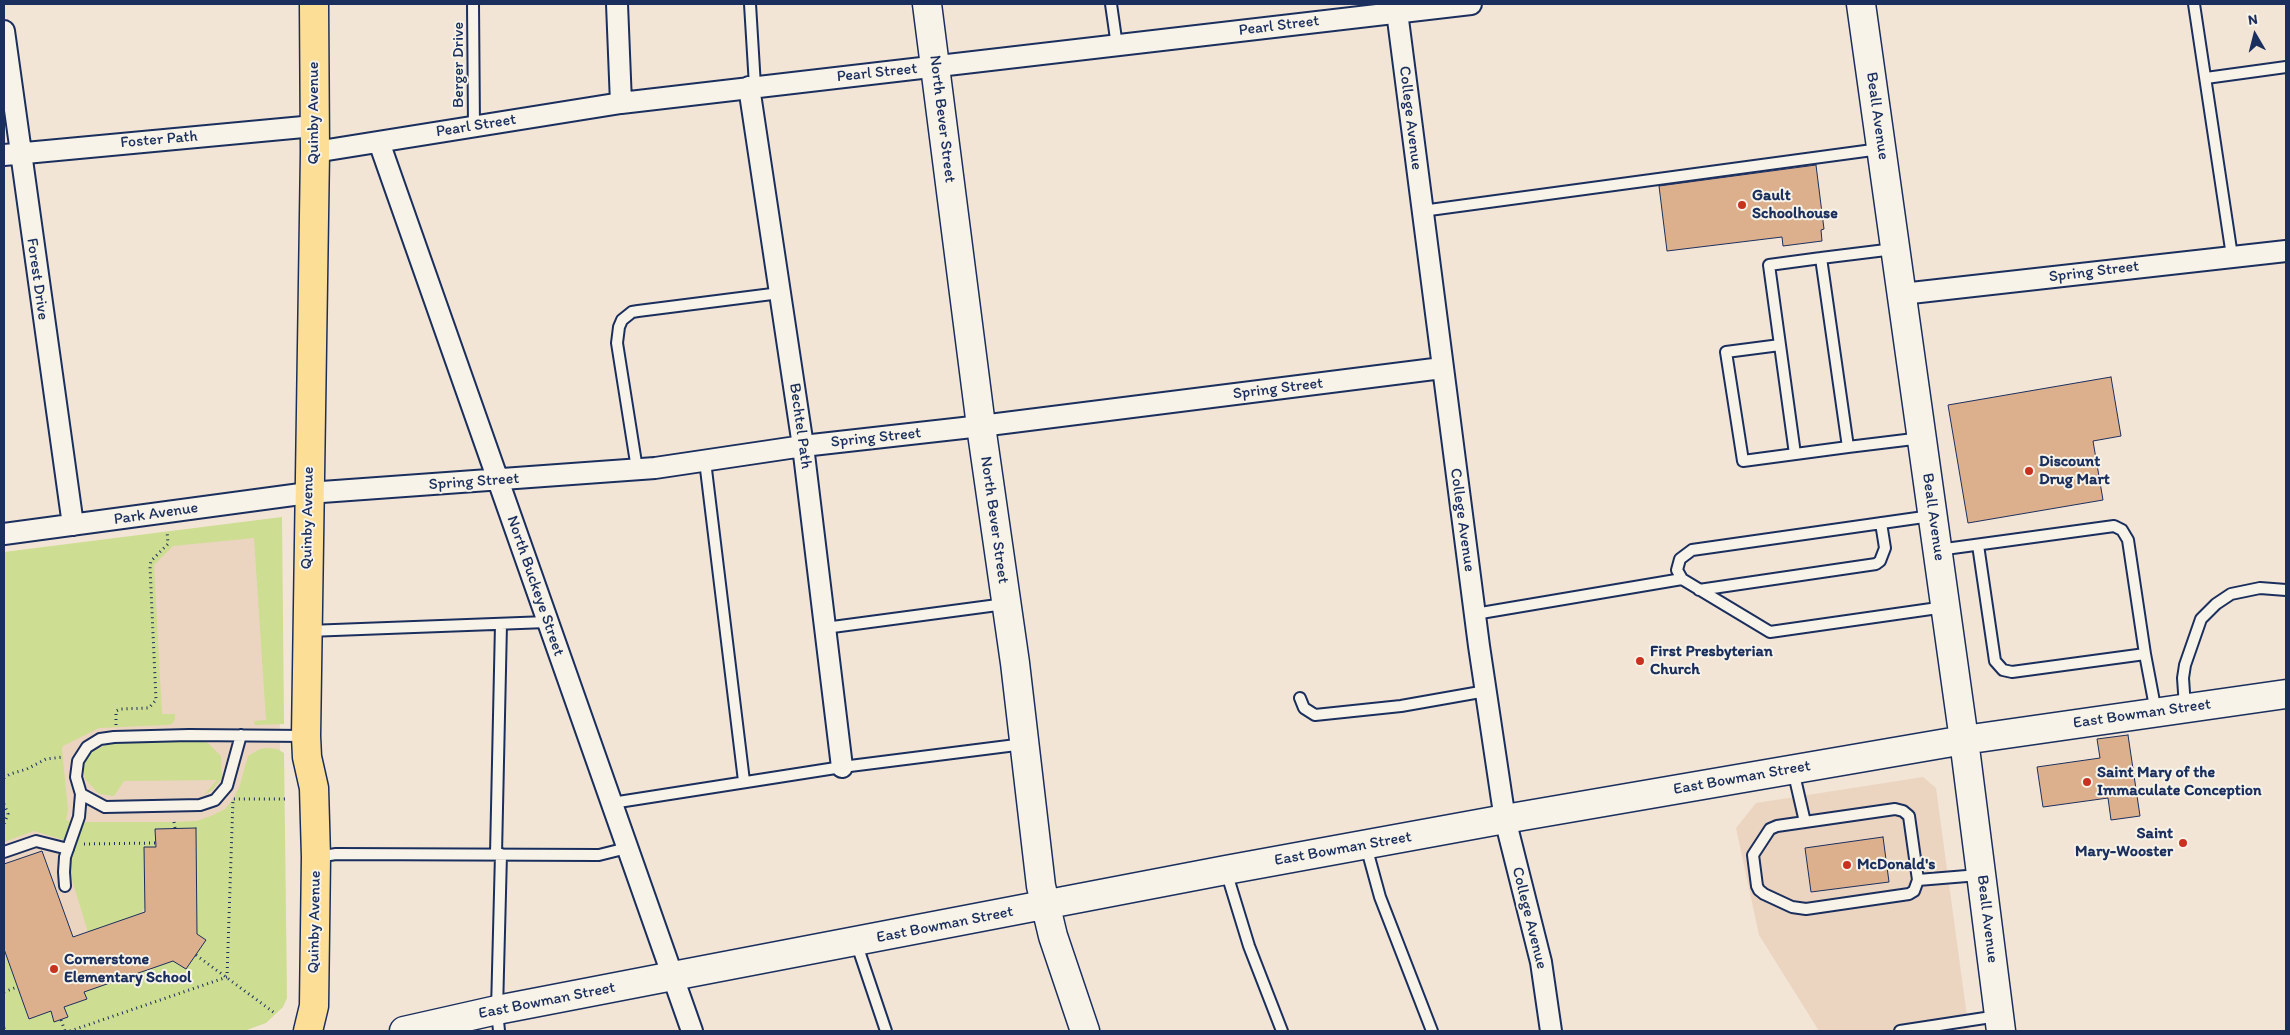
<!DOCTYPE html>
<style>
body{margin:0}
#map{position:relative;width:2290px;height:1035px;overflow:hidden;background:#f2e5d6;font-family:Itim,sans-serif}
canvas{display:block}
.frame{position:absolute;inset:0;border:5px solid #1b2f5e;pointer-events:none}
.north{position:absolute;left:2230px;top:10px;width:50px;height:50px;-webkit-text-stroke:4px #f7f3e8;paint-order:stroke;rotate:352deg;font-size:14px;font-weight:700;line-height:20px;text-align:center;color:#1b2f5e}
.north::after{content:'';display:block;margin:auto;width:18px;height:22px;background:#1b2f5e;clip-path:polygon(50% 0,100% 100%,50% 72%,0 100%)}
</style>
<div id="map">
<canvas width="2290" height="1035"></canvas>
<div class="frame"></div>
<div class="north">N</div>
</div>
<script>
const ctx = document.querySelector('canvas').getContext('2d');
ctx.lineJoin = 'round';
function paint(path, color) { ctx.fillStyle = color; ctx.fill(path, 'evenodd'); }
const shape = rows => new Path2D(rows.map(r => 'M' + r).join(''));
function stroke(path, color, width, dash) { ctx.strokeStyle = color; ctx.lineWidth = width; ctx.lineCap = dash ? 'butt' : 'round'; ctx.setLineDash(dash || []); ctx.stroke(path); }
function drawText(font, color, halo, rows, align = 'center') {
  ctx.font = font + ' Itim,sans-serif'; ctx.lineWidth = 4; ctx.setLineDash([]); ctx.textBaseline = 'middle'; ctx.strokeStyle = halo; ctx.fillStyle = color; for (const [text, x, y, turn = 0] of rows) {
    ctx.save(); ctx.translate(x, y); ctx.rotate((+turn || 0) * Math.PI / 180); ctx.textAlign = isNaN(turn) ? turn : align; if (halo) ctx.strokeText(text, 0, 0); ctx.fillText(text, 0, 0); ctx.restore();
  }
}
const built = shape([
 [279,522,281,996,230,1031,4,1031,4,556],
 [1923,777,1936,788,1969,1031,1819,1031,1759,935,1736,828,1756,803]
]);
const green = shape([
 [282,517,284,724,255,725,254,721,266,720,254,538,173,546,154,565,162,714,175,714,175,719,172,724,166,725,99,728,63,746,62,750,68,810,66,820,70,821,64,840,34,831,4,842,4,552],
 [115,741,200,741,208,743,221,756,222,778,212,790,204,795,217,780,124,781,114,796,99,794,85,779,83,764,91,752],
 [268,748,277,749,284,753,287,998,283,1007,266,1023,244,1031,4,1031,4,949,29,1019,51,1011,54,1022,68,1017,64,1007,87,999,77,971,100,963,108,984,173,961,186,969,206,940,197,934,196,828,155,829,155,847,144,848,145,907,140,914,88,932,73,883,70,866,79,831,85,822,174,822,197,821,211,816,225,809,233,799,239,788,248,756,260,749]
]);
const building = shape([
 [1816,165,1824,229,1821,230,1822,241,1783,246,1782,237,1667,251,1659,186,1816,165],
 [2111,377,2121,436,2093,441,2103,500,1968,523,1948,405,2111,377],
 [2128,735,2140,816,2111,820,2108,798,2043,807,2037,767,2100,758,2097,739,2128,735],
 [196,828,197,934,206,940,186,969,173,961,84,992,87,999,64,1007,68,1017,54,1022,51,1011,29,1019,4,949,4,864,42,851,73,937,145,912,144,847,156,847,155,829,196,828],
 [1883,837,1889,882,1811,892,1805,848,1883,837]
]);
const path = shape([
 [116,725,116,711,120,709,149,708,156,700,150,566,151,561,168,544,167,531],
 [4,778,10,774,27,769,46,759,63,757],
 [4,804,8,814,4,824],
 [174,822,175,828],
 [84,844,156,843],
 [196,955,276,1014],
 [4,992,17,987],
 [61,1020,65,1031],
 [4,1028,5,1031],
 [70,1031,227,977,233,799,285,799]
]);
const lane = shape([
 [473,4,474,127],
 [750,4,755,86],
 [1111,4,1117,46],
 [2194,4,2232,256],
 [2206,78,2286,67],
 [1422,211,1880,149],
 [1821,258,1848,447,1743,461,1726,352,1780,345,1769,265,1821,258,1894,249],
 [1780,345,1795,454],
 [1848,447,1922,438],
 [705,461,744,781],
 [637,469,617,343,619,327,622,320,632,312,638,311,780,293],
 [1978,545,1995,661,2003,670,2012,672,2145,654],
 [1938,550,2114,526,2122,530,2128,540,2145,654,2156,712],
 [1682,579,1677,570,1680,559,1692,550,1931,516],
 [1699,590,1876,564,1880,561,1885,548,1881,523],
 [1475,614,1682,579,1770,632,1945,607],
 [825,628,1005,604],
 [308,631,547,622],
 [1300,698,1304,708,1315,715,1401,706,1486,691],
 [2185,707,2183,678,2185,665,2201,619,2216,604,2231,594,2260,588,2286,590],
 [241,735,227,786,215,800,200,805,105,807,81,794,76,777,78,761,87,747,100,739,114,737,189,735,306,736],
 [1793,770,1805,822],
 [612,803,842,767,1024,744],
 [1895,809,1903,811,1909,816,1918,880,1914,891,1909,894,1806,909,1792,907,1764,894,1759,890,1757,886,1753,855,1770,829,1777,826,1895,809],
 [1366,846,1380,897,1432,1031],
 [4,852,36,841,68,849],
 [496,854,501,624],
 [317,857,336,854,599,855,627,848],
 [1226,871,1249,946,1282,1031],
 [1918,880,1979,875],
 [65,886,64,872,65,857,79,817,81,794],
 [856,942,886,1031],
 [499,1031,497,1010,501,854],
 [1900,1031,1998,1016]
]);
const street = shape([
 [617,4,621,103],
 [1396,4,1479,646,1502,800,1505,819,1541,962,1551,1031],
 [4,31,73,525],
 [749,87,803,446,842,767],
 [379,142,692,1031],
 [315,152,621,103,1471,4],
 [4,155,314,126],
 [1902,294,2286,251],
 [4,534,308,493,655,468,803,446,981,426,1442,368]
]);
const secondary = shape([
 [927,4,981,426,1015,663,1041,886,1053,936,1085,1031],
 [1861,4,1964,740,2001,1031],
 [404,1031,497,1010,673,976,1226,870,1505,819,1964,740,2286,694]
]);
const primary = shape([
 [308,1031,314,1006,316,857,314,788,307,757,306,736,315,152,314,4]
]);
const markers = [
 [1742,205,5,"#c8321e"],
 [2029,471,5,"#c8321e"],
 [1640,661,5,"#c8321e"],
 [2087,782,5,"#c8321e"],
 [2183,843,5,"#c8321e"],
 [1847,865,5,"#c8321e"],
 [54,969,5,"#c8321e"]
];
const streetNames = [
 ["Pearl Street",1279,26,-7],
 ["Berger Drive",459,65,-90],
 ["Pearl Street",877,73,-6],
 ["Quinby Avenue",314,113,-90],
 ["Beall Avenue",1877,116,82],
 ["College Avenue",1410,118,83],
 ["North Bever Street",942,119,83],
 ["Pearl Street",476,126,-9],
 ["Foster Path",159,140,-5],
 ["Spring Street",2094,272,-7],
 ["Forest Drive",37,279,82],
 ["Spring Street",1278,389,-7],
 ["Bechtel Path",800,426,82],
 ["Spring Street",876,438,-6],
 ["Spring Street",474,482,-4],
 ["Park Avenue",156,514,-8],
 ["Beall Avenue",1933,517,82],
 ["Quinby Avenue",308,518,-89],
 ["North Bever Street",994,520,82],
 ["College Avenue",1462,520,82],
 ["North Buckeye Street",535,586,71],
 ["East Bowman Street",2142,714,-8],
 ["East Bowman Street",1742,778,-10],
 ["East Bowman Street",1343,849,-10],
 ["College Avenue",1529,918,76],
 ["Beall Avenue",1987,919,83],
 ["Quinby Avenue",315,922,-89],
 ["East Bowman Street",945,925,-11],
 ["East Bowman Street",547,1001,-11]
];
const poiNames = [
 ["Gault",1752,196],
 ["Schoolhouse",1752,214],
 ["Discount",2039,462],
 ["Drug Mart",2039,480],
 ["First Presbyterian",1650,652],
 ["Church",1650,670],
 ["Saint Mary of the",2097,773],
 ["Immaculate Conception",2097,791],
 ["Saint",2173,834,"right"],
 ["Mary-Wooster",2173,852,"right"],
 ["McDonald's",1857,865],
 ["Cornerstone",64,960],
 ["Elementary School",64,978]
];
paint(built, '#ebd5c0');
paint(green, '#cddd91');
paint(building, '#dcaf8d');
stroke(building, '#1b2f5e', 1);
stroke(lane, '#1b2f5e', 14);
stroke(street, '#1b2f5e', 24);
stroke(secondary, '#1b2f5e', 31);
stroke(primary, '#1b2f5e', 31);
stroke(path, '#1b2f5e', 3, [1, 4]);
stroke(lane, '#f7f3e8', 10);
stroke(street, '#f7f3e8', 20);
stroke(secondary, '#f7f3e8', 28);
stroke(primary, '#fdde96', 28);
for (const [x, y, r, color] of markers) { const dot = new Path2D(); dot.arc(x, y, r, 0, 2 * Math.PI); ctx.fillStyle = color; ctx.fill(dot); stroke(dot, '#f7f3e8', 2); }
drawText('16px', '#1b2f5e', '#f7f3e8', streetNames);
drawText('bold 16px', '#1b2f5e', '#f7f3e8', poiNames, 'left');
</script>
